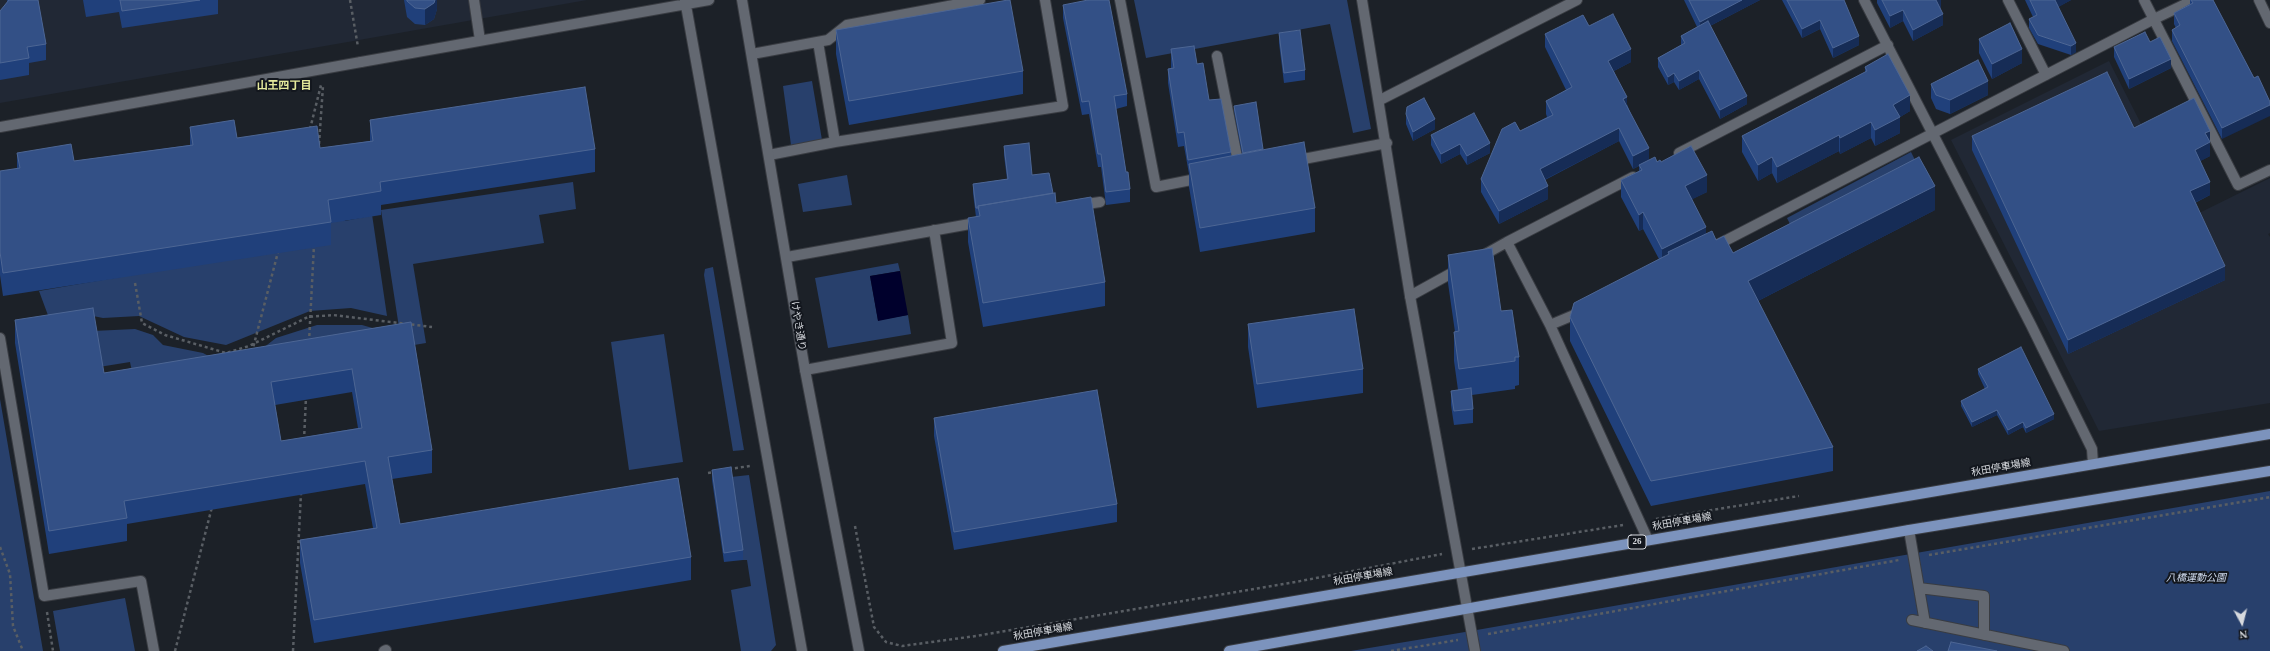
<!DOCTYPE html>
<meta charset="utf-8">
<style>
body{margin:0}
#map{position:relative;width:2270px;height:651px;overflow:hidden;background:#1c2128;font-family:"Times New Roman",serif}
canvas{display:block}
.north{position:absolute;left:2222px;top:603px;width:40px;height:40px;-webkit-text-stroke:3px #13171e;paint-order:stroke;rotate:173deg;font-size:11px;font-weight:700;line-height:16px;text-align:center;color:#d6d9de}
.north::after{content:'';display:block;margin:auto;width:14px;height:18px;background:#d6d9de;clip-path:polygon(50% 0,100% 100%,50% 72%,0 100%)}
</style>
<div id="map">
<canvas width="2270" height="651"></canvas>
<div class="north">N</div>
</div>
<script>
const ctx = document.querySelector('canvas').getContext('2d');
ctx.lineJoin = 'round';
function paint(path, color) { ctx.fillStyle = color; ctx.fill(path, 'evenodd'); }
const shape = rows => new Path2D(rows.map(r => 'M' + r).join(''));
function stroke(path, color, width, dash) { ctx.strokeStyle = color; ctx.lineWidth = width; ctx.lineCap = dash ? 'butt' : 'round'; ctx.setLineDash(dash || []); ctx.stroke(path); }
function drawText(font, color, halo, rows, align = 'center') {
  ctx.font = font + ' "Times New Roman","Noto Sans JP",serif'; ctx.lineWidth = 4; ctx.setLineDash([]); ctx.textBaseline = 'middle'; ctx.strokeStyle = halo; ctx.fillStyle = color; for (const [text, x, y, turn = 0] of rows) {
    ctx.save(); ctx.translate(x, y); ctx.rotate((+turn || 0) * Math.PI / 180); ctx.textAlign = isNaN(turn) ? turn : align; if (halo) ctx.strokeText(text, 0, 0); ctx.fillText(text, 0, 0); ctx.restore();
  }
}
const built = shape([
 [0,0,587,0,0,103],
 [2109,61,2189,218,2270,178,2270,233,2268,234,2270,237,2270,403,2099,431,1951,140]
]);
const green = shape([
 [1134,0,1347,0,1371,129,1353,133,1330,24,1146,58],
 [812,81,822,140,791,145,783,86],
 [1911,152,1921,172,1797,238,1787,218],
 [847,175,852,205,803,212,798,184],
 [573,182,576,209,539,215,544,243,413,264,426,343,402,347,381,210],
 [369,194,387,316,351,308,310,311,226,345,184,337,139,316,103,318,83,314,49,318,39,291,143,273,325,200,345,221,364,217],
 [898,263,900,271,870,276,878,320,908,315,911,334,828,348,815,278],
 [713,267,744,450,733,451,704,275,705,269],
 [317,325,362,325,390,333,254,355,276,338],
 [135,329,153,335,163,345,203,353,227,366,136,391,130,362,99,367,93,331],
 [664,334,683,462,629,470,611,342],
 [0,399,43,651,0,651],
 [749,475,776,645,771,651,741,651,731,590,751,586,747,560,743,560,731,477],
 [2270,491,2270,651,1351,651,1471,631],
 [125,598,135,651,60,651,53,611]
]);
const water = shape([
 [900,271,908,315,878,321,870,276]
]);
const path = shape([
 [350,0,358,47],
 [310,129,321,85],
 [319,144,323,86],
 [135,283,142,323,165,335,226,353,249,346,308,317,333,315,432,327],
 [309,342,314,245],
 [252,352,278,252],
 [304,440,306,397],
 [729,469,750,466],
 [708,473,714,472],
 [1656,519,1799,496],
 [855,526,874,627,886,642,902,646,976,636,1290,583,1442,554],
 [0,547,10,574,13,626,23,651],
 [1472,549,1623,525],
 [1929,555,2270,497],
 [47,612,53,651],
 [1488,634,1899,560],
 [175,651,212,507],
 [293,651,301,493],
 [1391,651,1458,640]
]);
const service = shape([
 [474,0,480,40],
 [1120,0,1156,187,1201,178],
 [818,42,835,142,1063,106,1045,0],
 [752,54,828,40,847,25,980,0],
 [1217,56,1239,167],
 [769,155,835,142],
 [1293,161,1387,143],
 [1080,205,1100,202],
 [787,257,981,222],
 [0,338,44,596,141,581,154,651],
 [805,370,952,343,934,230],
 [1909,530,1925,623],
 [1919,588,1984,596,1984,635],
 [1912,620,2064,651],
 [384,651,386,650]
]);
const minor = shape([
 [1864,0,2031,325,2092,449,2093,464],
 [2008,0,2046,75],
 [2144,0,2238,185,2270,170],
 [1380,100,1577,0],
 [0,127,361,62],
 [1679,153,1888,45],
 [1507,242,1633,177],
 [1715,246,2154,19,2194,0],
 [1482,256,1507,242,1550,325,1581,312],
 [1410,296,1459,269],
 [1550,325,1648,540]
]);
const tertiary = shape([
 [685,0,802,651],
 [742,0,805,370,859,651],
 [1362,0,1410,296,1475,651],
 [2259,0,2270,23],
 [361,62,709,0]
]);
const primary = shape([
 [1003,651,2270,434],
 [1229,651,1909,530,2270,471]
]);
const wall = shape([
 [7,0,38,0,46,44,46,60,29,63,29,75,0,80,0,11,7,2],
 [83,0,218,0,218,14,122,28,119,12,86,17],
 [404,0,437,0,437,9,434,19,425,25,415,24,407,17],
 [1684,0,1760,0,1710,26,1747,104,1720,119,1699,79,1679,90,1674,82,1668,85,1658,67,1658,58,1681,45,1681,36,1697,27],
 [1782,0,1844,0,1859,45,1833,58,1820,29,1802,38],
 [1877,0,1941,0,1941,7,1940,8,1943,25,1913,41,1903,21,1890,28,1877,3],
 [2025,0,2071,0,2058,7,2076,52,2071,55,2038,44,2029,28,2029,19,2033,17],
 [2190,0,2213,0,2254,78,2222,139,2172,41,2172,30,2176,28,2174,24,2174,13,2190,4],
 [1063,5,1127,94,1127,106,1116,109,1126,172,1130,189,1130,202,1106,205,1101,167,1098,167,1089,114,1082,115,1063,18],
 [1589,26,1631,62,1614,71,1649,160,1661,162,1707,192,1692,199,1706,234,1716,240,1733,253,1935,210,1758,301,1833,447,1833,471,1651,506,1570,341,1570,317,1659,259,1643,229,1639,231,1621,197,1621,180,1639,171,1639,166,1633,169,1619,141,1545,180,1548,199,1499,224,1481,192,1481,179,1520,131,1547,117,1546,114,1546,101,1566,90,1545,47,1545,34],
 [836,30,1023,71,1023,94,849,125,836,54],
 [1279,33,1305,70,1305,80,1284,83,1279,43],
 [1979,39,2022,63,1992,79,1979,53],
 [2150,42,2171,68,2129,89,2114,57,2114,47],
 [1171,49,1197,64,1209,100,1231,152,1231,156,1242,154,1234,111,1234,106,1263,149,1315,208,1315,232,1200,252,1189,187,1189,174,1184,146,1178,147,1168,83,1168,69,1171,68],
 [1865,67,1910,111,1900,117,1900,133,1875,146,1871,138,1840,154,1839,151,1777,183,1772,173,1758,181,1742,152,1742,136,1865,73],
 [1931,84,1988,95,1950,114,1936,109,1931,98],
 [1406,114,1435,129,1413,141,1406,124],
 [370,120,595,149,595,172,381,205,381,215,331,223,331,245,3,296,0,275,0,171,17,169,17,153,74,161,190,145,190,127,237,138,320,148,370,141],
 [2134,128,2210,145,2210,156,2200,161,2210,195,2195,203,2225,280,2068,354,1972,150,1972,136],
 [1431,135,1490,153,1467,165,1460,154,1441,164,1431,145],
 [1004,146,1032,175,1053,193,1056,203,1105,282,1105,306,983,327,968,242,968,218,976,217,973,193,973,184,1007,179,1004,155],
 [1448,255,1501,311,1519,357,1519,385,1515,386,1515,389,1472,395,1473,409,1473,423,1454,425,1451,405,1451,391,1458,390,1454,361,1454,332,1455,332,1448,283],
 [15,320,104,373,411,322,432,450,432,473,392,479,400,524,691,557,691,580,314,643,300,563,300,540,373,528,365,484,127,524,127,541,49,554,15,343],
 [352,392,358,428,281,441,275,405],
 [1248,324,1363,369,1363,393,1257,408,1248,347],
 [1978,369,2054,419,2026,433,2023,427,2008,435,1997,415,1972,427,1961,406,1961,401,1985,389,1978,374],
 [934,418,1117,504,1117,522,954,550,934,436],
 [712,470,743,550,743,560,724,562,712,480]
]);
const shadedWall = shape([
 [435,0,437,0,437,9,434,19,425,25,425,9],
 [1742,0,1760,0,1700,31,1700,22],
 [1935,0,1941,0,1941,7,1935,10],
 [2055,0,2071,0,2055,9],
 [1903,10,1903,21,1890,28,1890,16],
 [1943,14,1943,25,1913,41,1913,30],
 [1820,20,1820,29,1802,38,1802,29],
 [1859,36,1859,45,1833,58,1833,48],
 [2076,43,2076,52,2071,55,2071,46],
 [1631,49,1631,62,1608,74,1608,61],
 [2022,49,2022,63,1992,79,1992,64],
 [2171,59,2171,68,2129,89,2129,79],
 [1699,70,1699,79,1679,90,1679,81],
 [1674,73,1674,82,1668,85,1668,77],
 [1988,81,1988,95,1950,114,1950,100],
 [1910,95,1910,111,1897,119,1900,117,1900,133,1875,146,1875,130,1893,105],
 [1747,96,1747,104,1720,119,1720,110],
 [1627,97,1627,110,1623,99],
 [2270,105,2270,116,2222,139,2222,128],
 [1435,119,1435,129,1413,141,1413,132],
 [1871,122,1871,138,1840,154,1840,138],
 [1619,128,1619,141,1540,182,1540,169],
 [2210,131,2210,156,2195,164,2195,150,2205,133],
 [1839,135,1839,151,1777,183,1777,167],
 [1490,143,1490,153,1467,165,1467,156],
 [1460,144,1460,154,1441,164,1441,154],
 [1649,148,1649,161,1639,165,1639,166,1633,169,1633,156],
 [1772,157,1772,173,1758,181,1758,165],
 [1707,175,1707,192,1685,203,1685,186],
 [2210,182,2210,195,2190,205,2190,191],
 [1548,186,1548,199,1499,224,1499,211],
 [1935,186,1935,210,1748,306,1748,281],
 [1643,212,1643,229,1639,231,1639,215],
 [1706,227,1706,244,1668,252,1668,262,1662,265,1662,249],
 [2225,266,2225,280,2068,354,2068,340],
 [1997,410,1997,415,1972,427,1972,422],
 [2054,414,2054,419,2026,433,2026,428],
 [2023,422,2023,427,2008,435,2008,430]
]);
const building = shape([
 [9,0,38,0,46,44,27,47,29,58,0,63,0,11,9,0],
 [120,0,200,0,122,11,120,0],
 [407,0,435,0,434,3,425,9,415,8,407,1,407,0],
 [1008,0,1010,0,1023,71,849,101,836,30,1008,0],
 [1088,0,1109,0,1127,94,1114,96,1126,172,1128,172,1130,189,1106,192,1101,154,1098,154,1089,101,1082,102,1063,5,1088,0],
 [1689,0,1742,0,1700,22,1689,0],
 [1787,0,1844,0,1859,36,1833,48,1820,20,1802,29,1787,0],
 [1882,0,1936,0,1943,14,1913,30,1903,10,1890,16,1882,0],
 [2030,0,2055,0,2076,43,2071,46,2038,35,2029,19,2037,15,2030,0],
 [2191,0,2213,0,2254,78,2258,76,2270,102,2270,105,2222,128,2172,30,2180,25,2174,13,2193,3,2191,0],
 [1613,14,1631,49,1608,61,1627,97,1623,99,1649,148,1633,156,1619,128,1540,169,1548,186,1499,211,1481,179,1502,129,1515,122,1520,131,1553,115,1546,101,1572,87,1545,34,1583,15,1589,26,1613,14],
 [1708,21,1747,96,1720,110,1699,70,1679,81,1674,73,1668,77,1658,58,1685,43,1681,36,1708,21],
 [2010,23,2022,49,1992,64,1979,39,2010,23],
 [1300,30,1305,70,1284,73,1279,33,1300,30],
 [2145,32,2150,42,2160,37,2171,59,2129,79,2114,47,2145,32],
 [1194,46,1197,64,1203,63,1209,100,1221,99,1231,152,1188,160,1184,132,1178,133,1168,69,1174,68,1171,49,1194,46],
 [1888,54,1910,95,1893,105,1900,117,1875,130,1871,122,1840,138,1839,135,1777,167,1772,157,1758,165,1742,136,1867,71,1865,67,1888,54],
 [1978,60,1988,81,1950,100,1936,95,1931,84,1978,60],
 [2107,72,2134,128,2194,98,2210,131,2205,133,2210,142,2195,150,2210,182,2190,191,2225,266,2068,340,1972,136,2107,72],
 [585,87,595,149,380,182,381,191,328,200,331,222,3,273,0,252,0,171,20,168,17,153,71,144,74,161,193,145,190,127,234,120,237,138,317,126,320,148,373,141,370,120,585,87],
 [1424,98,1435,119,1413,132,1406,114,1407,107,1424,98],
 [1256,102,1263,149,1243,153,1234,106,1256,102],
 [1474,113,1490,143,1467,156,1460,144,1441,154,1431,135,1474,113],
 [1304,142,1315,208,1200,228,1189,164,1304,142],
 [1029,143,1032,175,1049,173,1053,193,978,206,979,208,976,208,973,184,1008,179,1004,146,1029,143],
 [1691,146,1707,175,1685,186,1706,227,1662,249,1643,212,1639,215,1621,180,1642,170,1639,165,1655,157,1657,162,1660,160,1661,162,1691,146],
 [1919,157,1935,186,1748,281,1833,447,1651,481,1570,317,1574,303,1669,254,1668,252,1712,231,1716,240,1724,236,1733,253,1919,157],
 [1055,193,1056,203,1091,197,1105,282,983,303,968,218,980,216,978,206,1055,193],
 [1492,248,1501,311,1512,310,1519,357,1515,357,1515,361,1459,369,1454,332,1459,331,1448,255,1492,248],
 [93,308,104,373,411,322,432,450,388,457,400,524,678,478,691,557,314,620,300,540,377,528,365,461,124,501,127,518,49,531,15,320,93,308],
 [352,369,362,428,281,441,271,382,352,369],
 [1354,309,1363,369,1257,384,1248,324,1354,309],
 [2021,347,2054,414,2026,428,2023,422,2008,430,1997,410,1972,422,1961,401,1988,387,1978,369,2021,347],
 [1471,388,1473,409,1454,411,1451,391,1471,388],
 [1097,390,1117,504,954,532,934,418,1097,390],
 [731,467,743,550,724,553,712,470,731,467],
 [1951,642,1997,651,1948,651,1951,642],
 [1926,646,1933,651,1917,651,1926,646]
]);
const shields = [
 [1637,542,18]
];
const shieldNames = [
 ["26",1637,542]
];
const streetNames = [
 ["けやき通り",798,326,81],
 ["秋田停車場線",2001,468,-10],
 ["秋田停車場線",1682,522,-10],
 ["秋田停車場線",1363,577,-10],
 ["秋田停車場線",1043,632,-10]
];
const parkNames = [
 ["八橋運動公園",2196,578]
];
const neighbourhoodNames = [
 ["山王四丁目",284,86]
];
paint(built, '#212835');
paint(green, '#28406c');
paint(water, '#00002c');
stroke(service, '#393c42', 12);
stroke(minor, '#393c42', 12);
stroke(tertiary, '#393c42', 12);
stroke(primary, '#393c42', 12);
stroke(path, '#595e64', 2.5, [3, 3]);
stroke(service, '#636871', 10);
stroke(minor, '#636871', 10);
stroke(tertiary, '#636871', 10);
stroke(primary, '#7c93bd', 10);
paint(wall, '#20407b');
paint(shadedWall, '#162c56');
paint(building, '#335086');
stroke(building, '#4d6694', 1);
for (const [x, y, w] of shields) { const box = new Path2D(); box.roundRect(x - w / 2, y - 7, w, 14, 3); ctx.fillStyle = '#13171e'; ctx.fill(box); stroke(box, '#d6d9de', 1); }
drawText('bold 9px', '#d6d9de', null, shieldNames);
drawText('10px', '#d6d9de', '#13171e', streetNames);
drawText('italic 10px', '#ced9ec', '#13171e', parkNames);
drawText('bold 11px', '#e5ea9c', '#13171e', neighbourhoodNames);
</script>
